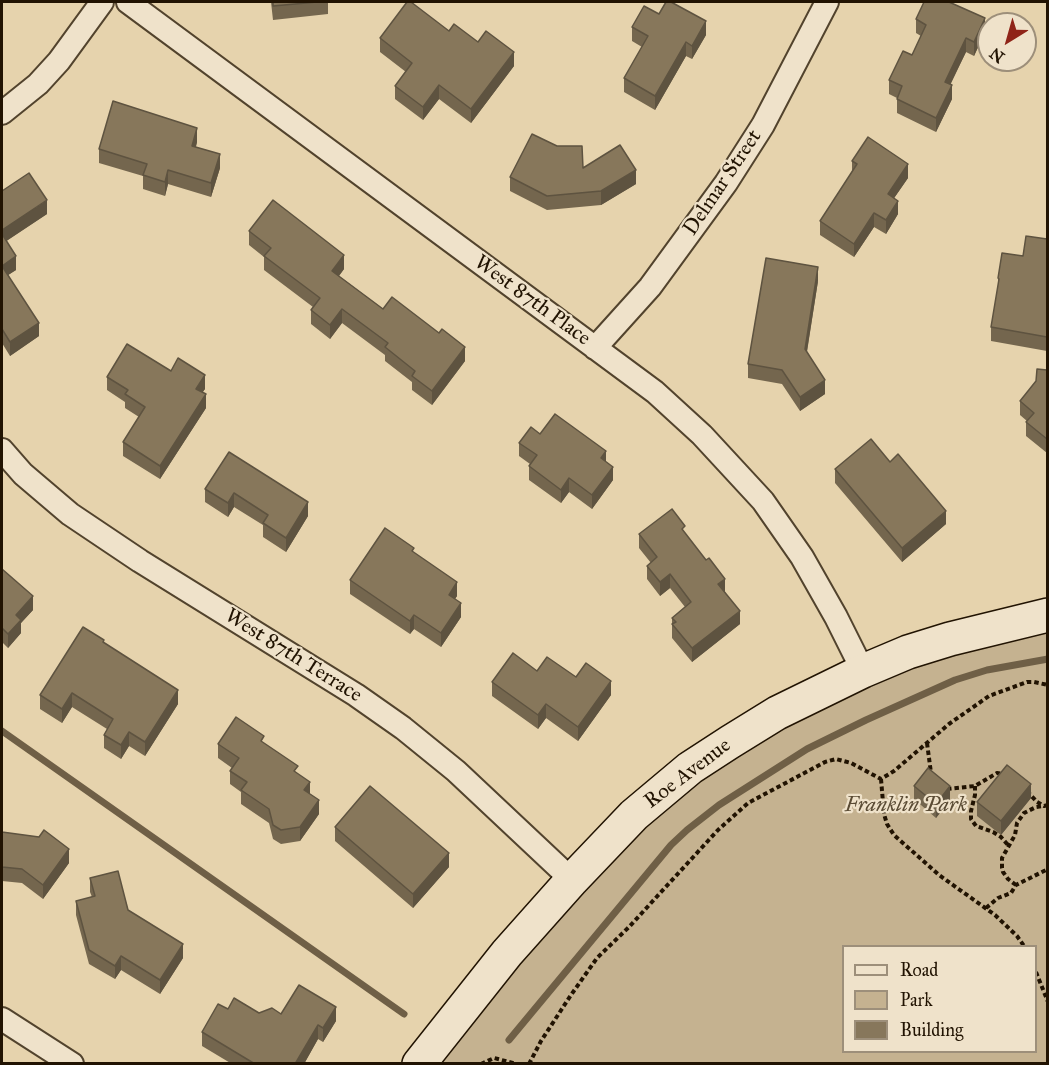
<!DOCTYPE html>
<style>
body{margin:0}
#map{position:relative;width:1049px;height:1065px;overflow:hidden;background:#e6d3ad;font-family:"IM FELL Great Primer",serif}
canvas{display:block}
.frame{position:absolute;inset:0;border:3px solid #211302;pointer-events:none}
.legend{position:absolute;left:842px;top:945px;width:195px;height:108px;box-sizing:border-box;background:#efe2ca;border:2px solid #9d8f7a;margin:0;padding:8px 10px;list-style:none;font-size:18px;color:#211302}
.legend li{display:flex;align-items:center;gap:12px;height:30px}
.legend b{width:30px;border:2px solid #9d8f7a}
.north{position:absolute;left:977px;top:12px;width:60px;height:60px;box-sizing:border-box;background:#efe2ca;border:2px solid #9d8f7a;border-radius:50%;rotate:217deg;font-size:16px;font-weight:700;line-height:24px;text-align:center;color:#211302}
.north::after{content:'';display:block;margin:auto;width:21px;height:27px;background:#8f2418;clip-path:polygon(50% 0,100% 100%,50% 72%,0 100%)}
</style>
<div id="map">
<canvas width="1049" height="1065"></canvas>
<div class="frame"></div>
<ul class="legend">
<li><b style="height:8px;background:#efe2ca"></b>Road</li>
<li><b style="height:16px;background:#c5b290"></b>Park</li>
<li><b style="height:16px;background:#87775b"></b>Building</li>
</ul>
<div class="north">N</div>
</div>
<script>
const ctx = document.querySelector('canvas').getContext('2d');
ctx.lineJoin = 'round';
function paint(path, color) { ctx.fillStyle = color; ctx.fill(path, 'evenodd'); }
const shape = rows => new Path2D(rows.map(r => 'M' + r).join(''));
function stroke(path, color, width, dash) { ctx.strokeStyle = color; ctx.lineWidth = width; ctx.lineCap = dash ? 'butt' : 'round'; ctx.setLineDash(dash || []); ctx.stroke(path); }
function drawText(font, color, halo, rows, align = 'center') {
  ctx.font = font + ' "IM FELL Great Primer",serif'; ctx.lineWidth = 4.5; ctx.setLineDash([]); ctx.textBaseline = 'middle'; ctx.strokeStyle = halo; ctx.fillStyle = color; for (const [text, x, y, turn = 0] of rows) {
    ctx.save(); ctx.translate(x, y); ctx.rotate((+turn || 0) * Math.PI / 180); ctx.textAlign = isNaN(turn) ? turn : align; if (halo) ctx.strokeText(text, 0, 0); ctx.fillText(text, 0, 0); ctx.restore();
  }
}
const green = shape([
 [1047,615,1047,1063,419,1064,572,880,777,713],
 [844,946,1036,946,1036,1052,844,1052]
]);
const stream = shape([
 [2,731,404,1014],
 [509,1040,671,845,687,830,719,805,807,749,866,720,955,680,987,670,1048,659]
]);
const path = shape([
 [927,743,931,773],
 [881,779,884,814,887,824,894,835,939,875,995,915,1017,936,1024,946],
 [975,786,975,795,971,811,971,819,976,826,993,832,1001,837,1008,845],
 [947,789,975,786,997,773,1005,774],
 [1027,791,1037,802,1044,806,1048,805],
 [1016,885,1008,879,1003,872,1002,868,1002,858,1015,835,1017,823,1024,813,1036,807,1044,806],
 [986,908,998,898,1011,893,1016,885,1048,869],
 [1036,972,1048,1002],
 [481,1064,494,1058,517,1064],
 [529,1064,541,1041,571,995,597,958,629,927,718,830,748,803,825,762,836,759,851,763,881,779,894,771,949,724,989,696,1027,682,1034,682,1048,685]
]);
const minor = shape([
 [128,2,655,392,702,435,763,501,802,557,836,617,863,671],
 [2,113,38,84,59,61,102,2],
 [595,348,650,287,726,183,763,125,827,2],
 [2,450,23,474,70,514,140,561,356,695,403,728,456,771,572,880],
 [2,1019,72,1064]
]);
const secondary = shape([
 [419,1064,507,953,572,880,634,815,690,768,730,742,777,713,863,671,908,652,950,639,1048,615]
]);
const wall = shape([
 [271,2,328,2,328,14,273,20],
 [659,14,706,35,692,59,686,56,655,110,624,92,624,78,642,47,632,41,632,27],
 [916,19,985,32,974,56,966,52,950,84,952,99,936,132,897,113,897,98,889,94,889,80,912,55,921,36,916,33],
 [449,31,478,42,514,66,471,123,439,99,423,120,395,99,395,86,406,72,380,52,380,38],
 [197,142,196,147,220,168,211,197,168,184,165,196,143,189,143,176,99,163,99,149],
 [852,161,908,178,894,198,898,214,886,234,874,227,854,257,820,235,820,221,852,172],
 [583,168,636,184,601,205,547,210,510,191,510,177],
 [2,191,47,214,6,241,16,270,8,275,39,336,10,356,2,343],
 [249,231,344,269,339,276,383,309,465,361,432,405,412,390,412,382,385,361,385,355,342,323,330,339,311,324,311,310,313,307,264,270,264,257,249,245],
 [1047,239,1047,351,991,341,991,327,998,289,998,278,1023,256],
 [818,281,807,352,825,394,800,411,782,384,748,378,748,364],
 [1047,370,1047,453,1026,436,1026,422,1027,421,1020,415,1020,401],
 [171,371,205,389,202,392,206,408,160,479,123,456,123,442,139,417,125,408,125,402,107,390,107,377],
 [540,434,606,462,613,480,592,509,569,492,561,503,529,480,529,466,530,464,519,456,519,443],
 [229,452,308,516,286,552,263,537,263,525,234,507,228,517,205,502,205,489],
 [890,462,946,524,902,562,835,483,835,469],
 [639,534,685,534,725,592,740,624,692,662,672,638,672,618,685,607,670,588,660,596,647,579,647,566,651,563,639,548],
 [414,553,457,596,455,599,461,617,441,647,414,629,410,634,350,594,350,580],
 [2,569,33,610,21,623,21,633,8,648,2,642],
 [104,643,178,704,145,756,129,746,121,759,104,748,104,735,107,729,72,707,62,723,40,709,40,695],
 [537,671,576,677,611,695,578,741,546,718,538,729,492,696,492,682],
 [264,743,298,774,310,794,319,814,300,841,281,844,273,839,269,823,241,804,241,792,230,784,230,771,232,768,218,758,218,744],
 [914,786,950,800,936,818,914,799],
 [1031,798,1001,835,977,816,977,802],
 [335,827,449,867,413,908,335,841],
 [2,831,2,832,69,863,43,899,22,883,2,881],
 [90,878,183,958,160,994,121,970,115,979,89,964,76,915,76,901,92,897,90,892],
 [228,1009,259,1013,281,1014,336,1021,323,1042,318,1039,304,1064,232,1064,202,1046,202,1032]
]);
const shadedWall = shape([
 [985,18,985,32,974,56,974,42],
 [706,21,706,35,692,59,692,46],
 [966,38,966,52,945,96,945,82],
 [686,42,686,56,655,110,655,96],
 [514,52,514,66,471,123,471,109],
 [439,85,439,99,423,120,423,107],
 [952,85,952,99,936,132,936,118],
 [197,128,197,142,192,159,192,146],
 [220,154,220,168,211,197,211,183],
 [908,164,908,178,888,207,888,194],
 [168,170,168,184,165,196,165,182],
 [636,170,636,184,601,205,601,191],
 [47,200,47,214,2,244,2,230],
 [898,201,898,214,886,234,886,220],
 [874,213,874,227,854,257,854,244],
 [344,255,344,269,332,285,332,271],
 [16,256,16,270,2,279,2,266],
 [818,267,818,281,805,363,805,349],
 [342,309,342,323,330,339,330,325],
 [39,323,39,336,10,356,10,342],
 [465,347,465,361,432,405,432,391],
 [205,375,205,389,196,402,196,389],
 [825,380,825,394,800,411,800,397],
 [206,394,206,408,160,479,160,466],
 [606,451,606,465,601,458],
 [613,467,613,480,592,509,592,495],
 [569,478,569,492,561,503,561,490],
 [234,493,234,507,228,517,228,503],
 [308,502,308,516,286,552,286,538],
 [946,511,946,524,902,562,902,548],
 [670,574,670,588,660,596,660,582],
 [725,579,725,593,718,584],
 [457,582,457,596,449,608,449,595],
 [33,596,33,610,21,623,21,633,8,648,8,634,16,615],
 [461,603,461,617,441,647,441,633],
 [740,611,740,624,692,662,692,648],
 [414,615,414,629,410,634,410,621],
 [611,681,611,695,578,741,578,727],
 [178,690,178,704,145,756,145,742],
 [72,693,72,707,62,723,62,709],
 [546,704,546,718,538,729,538,715],
 [129,732,129,746,121,759,121,745],
 [310,782,310,796,304,790],
 [1031,784,1031,798,1001,835,1001,821],
 [950,786,950,800,936,818,936,804],
 [319,800,319,814,300,841,300,827],
 [69,849,69,863,43,899,43,885],
 [449,853,449,867,413,908,413,894],
 [183,944,183,958,160,994,160,980],
 [121,956,121,970,115,979,115,966],
 [336,1007,336,1021,323,1042,323,1028],
 [318,1025,318,1039,304,1064,295,1064]
]);
const building = shape([
 [273,2,317,2,273,6,273,2],
 [407,2,411,2,449,31,454,24,478,42,486,31,514,52,471,109,439,85,423,107,395,86,412,63,380,38,407,2],
 [666,2,671,2,706,21,692,46,686,42,655,96,624,78,648,36,632,27,644,6,659,14,666,2],
 [924,2,949,2,985,18,974,42,966,38,945,82,952,85,936,118,897,99,902,86,889,80,903,51,912,55,926,25,916,19,924,2],
 [113,101,197,128,192,146,220,154,211,183,168,170,165,182,143,175,147,164,99,149,113,101],
 [532,134,557,146,582,146,583,168,620,145,636,170,601,191,547,196,510,177,532,134],
 [868,137,908,164,888,194,898,201,886,220,874,213,854,244,820,221,857,164,852,161,868,137],
 [29,173,47,200,2,230,2,191,29,173],
 [273,200,344,255,332,271,383,309,392,297,439,333,442,329,465,347,432,391,412,376,415,371,385,347,388,343,342,309,330,325,311,310,320,298,264,256,271,248,249,231,273,200],
 [2,234,16,256,2,266,39,323,10,342,2,329,2,234],
 [1026,236,1047,239,1047,337,991,327,999,279,998,278,1002,253,1023,256,1026,236],
 [766,258,818,267,805,349,825,380,800,397,782,370,748,364,766,258],
 [127,344,171,371,178,358,205,375,196,389,206,394,160,466,123,442,145,407,125,394,128,390,107,377,127,344],
 [1037,369,1047,370,1047,439,1026,422,1034,413,1020,401,1036,381,1037,369],
 [555,414,606,451,601,458,613,467,592,495,569,478,561,490,529,466,537,455,519,443,531,427,540,434,555,414],
 [871,439,890,462,898,454,946,511,902,548,835,469,871,439],
 [229,452,308,502,286,538,263,523,268,515,234,493,228,503,205,489,229,452],
 [672,509,685,526,682,529,706,560,709,558,725,579,718,584,740,611,692,648,672,624,676,622,672,618,691,602,670,574,660,582,647,566,657,557,639,534,672,509],
 [385,528,414,548,412,551,457,582,449,595,461,603,441,633,414,615,410,621,350,580,385,528],
 [2,569,33,596,16,615,21,620,8,634,2,628,2,569],
 [83,627,104,640,103,642,178,690,145,742,129,732,121,745,104,735,113,719,72,693,62,709,40,695,83,627],
 [513,653,537,671,547,657,576,677,586,663,611,681,578,727,546,704,538,715,492,682,513,653],
 [236,717,264,736,261,741,298,766,294,771,310,782,304,790,319,800,300,827,281,830,273,825,269,809,241,790,247,782,230,771,239,758,218,744,236,717],
 [1007,765,1031,784,1001,821,977,802,1007,765],
 [928,768,950,786,936,804,914,786,928,768],
 [370,786,449,853,413,894,335,827,370,786],
 [44,830,69,849,43,885,22,869,2,867,2,831,2,832,39,837,44,830],
 [118,871,128,910,183,944,160,980,121,956,115,966,89,950,76,901,95,896,90,878,118,871],
 [299,985,336,1007,323,1028,318,1025,295,1064,255,1064,202,1032,218,1004,228,1009,234,998,259,1013,272,1008,281,1014,299,985]
]);
const streetNames = [
 ["Delmar Street",723,183,-56],
 ["West 87th Place",532,301,36],
 ["West 87th Terrace",293,656,32],
 ["Roe Avenue",688,774,-37]
];
const parkNames = [
 ["Franklin Park",906,806]
];
paint(green, '#c5b290');
stroke(stream, '#6f5f46', 7);
stroke(minor, '#52432d', 26);
stroke(secondary, '#211302', 36);
stroke(path, '#211302', 4, [4.5, 3]);
stroke(minor, '#efe2ca', 22);
stroke(secondary, '#efe2ca', 33);
paint(wall, '#74664e');
paint(shadedWall, '#5e5340');
paint(building, '#87775b');
stroke(building, '#5e5340', 1.5);
drawText('21px', '#211302', '#efe2ca', streetNames);
drawText('italic 21px', '#5a4b34', '#efe2ca', parkNames);
</script>
